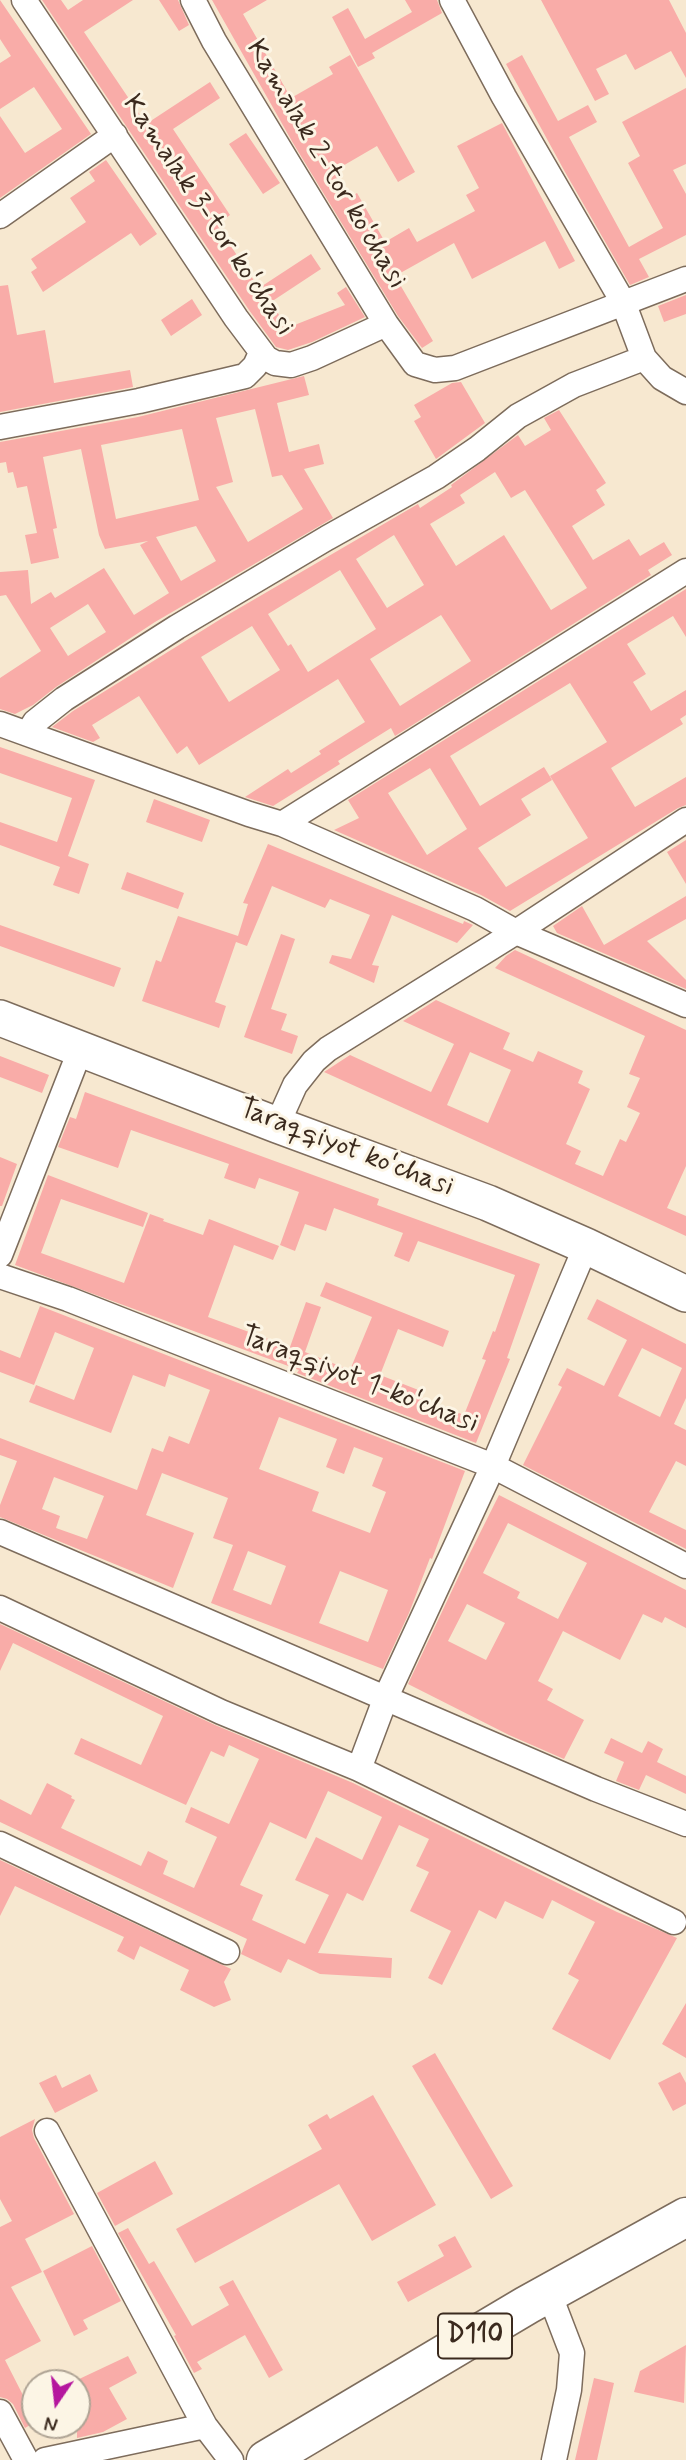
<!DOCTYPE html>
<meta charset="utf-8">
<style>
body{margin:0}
#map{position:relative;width:686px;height:2460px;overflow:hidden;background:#f7e8d0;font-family:Mynerve,sans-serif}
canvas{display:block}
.north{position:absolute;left:21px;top:2369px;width:70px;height:70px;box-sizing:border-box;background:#fcf5e5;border:2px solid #afa495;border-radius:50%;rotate:194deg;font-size:19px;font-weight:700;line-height:28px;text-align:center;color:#3b2a1e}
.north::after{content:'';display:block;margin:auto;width:24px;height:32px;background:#b5179e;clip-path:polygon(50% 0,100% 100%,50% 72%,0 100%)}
</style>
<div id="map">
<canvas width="686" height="2460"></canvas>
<div class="north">N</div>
</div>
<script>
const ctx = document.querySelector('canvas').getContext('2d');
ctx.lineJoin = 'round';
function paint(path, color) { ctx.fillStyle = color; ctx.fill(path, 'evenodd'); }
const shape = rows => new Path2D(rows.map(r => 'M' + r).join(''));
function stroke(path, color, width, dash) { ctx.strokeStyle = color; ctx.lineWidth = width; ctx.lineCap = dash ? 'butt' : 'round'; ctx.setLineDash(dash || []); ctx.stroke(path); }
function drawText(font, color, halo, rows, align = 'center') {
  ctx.font = font + ' Mynerve,sans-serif'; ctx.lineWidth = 6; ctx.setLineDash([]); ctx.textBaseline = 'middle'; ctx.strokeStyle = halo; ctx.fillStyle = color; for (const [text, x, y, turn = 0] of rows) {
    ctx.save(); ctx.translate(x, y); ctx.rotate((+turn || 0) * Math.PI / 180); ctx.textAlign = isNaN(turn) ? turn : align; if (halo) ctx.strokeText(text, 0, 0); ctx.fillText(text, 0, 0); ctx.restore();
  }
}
const building = shape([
 [0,0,91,134,0,198,0,116,25,153,62,129,34,87,0,109,0,63,11,56,0,39],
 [42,0,61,0,68,10,83,0,133,0,84,32,146,124,210,82,220,98,173,129,230,215,223,220,222,233,259,288,311,254,321,269,271,302,287,328,345,305,337,293,346,287,365,317,312,342,288,350,276,347,249,310],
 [159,0,178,0,189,25,179,31],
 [212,0,267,0,243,14,291,98,333,74,329,67,350,55,415,172,398,182,377,146,334,171,349,198,357,193,385,242,409,228,417,242,475,211,466,195,479,188,457,146,502,123,575,261,559,269,545,241,472,279,454,243,395,276,433,341,422,348,398,316,293,143],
 [405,0,437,0,442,13,372,53,375,58,358,67,332,17,348,8,365,39,412,12],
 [541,0,669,0,686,33,686,78,671,51,635,70,626,54,596,69,609,94,595,101],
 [522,55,558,121,588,105,597,122,569,137,629,247,663,228,628,163,640,156,622,122,686,88,686,164,673,170,686,194,686,235,639,259,649,277,630,285,565,172,506,64],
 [246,133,280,183,263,194,229,144],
 [106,160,157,234,140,246,131,233,43,292,31,272,37,268,31,259,86,222,70,198,95,181,89,172],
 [8,285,17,335,45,330,54,383,130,370,133,387,0,412,0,286],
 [686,295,686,314,664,322,658,306],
 [192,299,202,315,171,336,161,320],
 [304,376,309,395,277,403,289,452,319,444,324,464,304,469,333,518,155,622,56,687,33,705,15,714,0,709,0,678,41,651,6,595,0,596,0,572,28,570,31,604,51,592,55,598,104,568,134,615,169,593,140,545,148,541,105,549,99,535,81,449,43,457,57,528,53,529,59,558,31,564,25,535,37,533,27,486,17,488,13,472,8,473,6,462,0,463,0,442,138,417],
 [255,409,272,477,282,475,303,509,248,542,216,487,233,482,216,418],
 [182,429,199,500,116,519,101,445],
 [196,526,216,561,181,581,156,537],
 [88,604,106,632,68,656,50,628],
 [461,382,485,423,436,459,414,421,421,417,414,405,452,383],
 [559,410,606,483,596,490,605,505,572,526,593,560,629,539,640,556,664,542,672,555,648,570,651,575,395,736,391,728,338,761,340,764,273,806,245,797,288,769,291,773,321,754,319,751,365,722,338,679,199,765,187,746,177,754,139,696,92,725,100,738,93,742,52,727,73,711,224,617,418,504,420,508,452,487,451,485,518,435,525,446,551,430,544,418],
 [495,472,511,498,525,490,587,588,551,610,504,535,456,566,430,524,465,503,460,495],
 [394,535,424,585,387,608,356,559],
 [340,570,376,629,308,672,291,644,288,646,268,614],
 [441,615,471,661,400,706,370,659],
 [252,626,280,670,229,702,201,657],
 [686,589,686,637,673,616,627,644,646,674,633,682,651,711,686,690,686,715,680,719,683,724,611,768,635,807,686,777,686,805,678,808,510,911,481,895,334,830,359,818,348,800],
 [570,683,607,742,550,776,588,838,506,887,478,848,531,815,521,799,552,780,544,767,480,806,450,756],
 [430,768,467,829,427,855,388,793],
 [0,747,95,780,68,856,89,864,79,894,53,885,60,867,0,845,0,822,57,842,72,798,0,773],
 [154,799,210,820,202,842,146,822],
 [686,840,686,884,667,852],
 [268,844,463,924,464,921,473,925,457,943,392,915,372,965,379,966,374,983,329,963,332,955,351,959,370,915,330,899,325,908,272,886,247,946,236,942,215,1002,226,1006,219,1028,142,1001,156,960,161,962,178,916,238,936,248,904,243,903],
 [127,872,184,893,178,909,121,889],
 [686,896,686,919,647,941,686,980,686,989,557,933,553,926,582,906,604,945],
 [0,925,121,968,114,987,0,946],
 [281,934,295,939,271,1009,287,1014,281,1030,298,1036,292,1054,244,1037],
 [515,950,686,1030,686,1166,667,1208,686,1216,686,1236,324,1072,350,1055,431,1092,454,1044,403,1021,436,1000,510,1033,503,1049,533,1062,538,1051,583,1071,578,1083,590,1089,566,1144,581,1151,575,1164,603,1176,620,1139,626,1142,640,1113,627,1107,640,1078,629,1074,645,1036,495,968,506,956],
 [470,1052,511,1070,488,1123,447,1105],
 [0,1056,49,1075,42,1093,0,1077],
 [85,1092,379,1199,377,1205,540,1264,507,1358,510,1359,476,1443,297,1373,299,1370,15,1265,48,1175,148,1213,143,1227,61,1199,41,1253,124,1283,150,1214,164,1219,163,1221,203,1235,209,1219,279,1246,273,1260,234,1245,208,1317,290,1347,306,1302,321,1307,305,1352,350,1370,372,1317,320,1296,326,1282,449,1331,443,1347,398,1329,380,1375,421,1391,419,1397,464,1415,486,1360,482,1359,493,1331,495,1332,515,1275,418,1241,409,1262,394,1256,403,1233,334,1208,326,1231,305,1224,295,1251,280,1245,299,1192,259,1178,255,1189,224,1178,229,1164,131,1130,118,1168,58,1147,70,1117,76,1119],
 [0,1157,17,1164,2,1206,0,1206],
 [597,1299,686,1344,686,1398,674,1424,686,1430,686,1466,676,1461,649,1512,686,1530,686,1549,523,1465,562,1387,558,1385,567,1368,604,1386,627,1340,587,1319],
 [642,1348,682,1368,660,1417,618,1396],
 [40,1306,465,1471,432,1559,430,1558,409,1613,383,1669,211,1603,233,1545,213,1538,228,1498,162,1473,146,1515,194,1533,173,1588,0,1517,0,1505,17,1461,0,1455,0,1438,137,1490,152,1448,163,1452,169,1436,189,1444,210,1390,169,1374,165,1387,133,1375,111,1433,29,1402,36,1385,74,1400,94,1348,55,1332,34,1385,0,1372,0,1350,20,1358],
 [279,1417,337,1439,326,1467,344,1474,354,1447,383,1458,372,1486,386,1492,370,1533,312,1511,319,1492,259,1469],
 [54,1477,104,1496,87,1539,56,1528,60,1516,42,1509],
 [248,1551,286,1566,271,1605,233,1590],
 [340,1571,388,1590,368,1642,319,1623],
 [499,1495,686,1590,686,1628,665,1617,662,1623,643,1614,620,1660,563,1631,538,1681,553,1689,547,1700,584,1720,564,1759,509,1735,408,1684,464,1565],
 [508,1523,587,1563,558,1619,517,1598,520,1592,483,1573],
 [467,1604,505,1623,486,1660,448,1641],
 [0,1624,215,1725,353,1783,617,1912,677,1938,610,2060,552,2029,579,1980,568,1974,595,1922,552,1900,543,1919,505,1901,496,1919,479,1910,442,1985,428,1978,451,1931,410,1911,429,1872,416,1866,429,1839,399,1825,363,1901,347,1893,318,1953,392,1958,391,1978,320,1974,288,1959,281,1973,241,1954,247,1939,0,1822,0,1799,31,1815,47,1783,72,1796,71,1798,75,1800,61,1828,141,1866,148,1851,168,1861,163,1874,194,1888,217,1837,185,1822,191,1807,229,1824,259,1759,229,1745,224,1757,211,1751,186,1805,74,1754,81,1738,141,1765,163,1716,13,1643,0,1671],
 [328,1791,382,1817,362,1860,316,1837,295,1880,329,1895,305,1944,252,1920,263,1895,240,1885,270,1822,306,1839],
 [611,1738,642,1753,648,1741,663,1749,657,1762,686,1776,686,1794,646,1775,639,1790,616,1781,624,1762,604,1753],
 [0,1860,231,1969,224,1982,231,2000,214,2007,180,1990,189,1970,140,1946,134,1960,117,1951,124,1937,15,1886,0,1916],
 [686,2003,686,2058,662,2044],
 [435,2053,513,2186,491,2199,412,2066],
 [680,2072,686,2083,686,2104,673,2111,658,2083],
 [90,2074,98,2091,55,2113,39,2083,56,2075,62,2088],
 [373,2095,436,2205,372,2241,339,2184,195,2263,176,2229,322,2149,308,2125,327,2114,330,2119],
 [35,2119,32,2130,34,2138,74,2214,25,2239,42,2272,11,2287,41,2341,5,2360,28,2405,35,2402,35,2422,25,2428,13,2404,7,2399,0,2397,0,2227,12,2221,0,2199,0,2137],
 [155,2161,173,2194,115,2226,97,2193],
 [128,2228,149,2264,154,2261,192,2326,229,2305,219,2287,233,2280,283,2370,269,2378,245,2335,197,2362,202,2369,194,2373,174,2336,176,2335,118,2233],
 [455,2236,472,2267,408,2302,397,2282,444,2256,438,2245],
 [92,2246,121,2301,83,2320,88,2329,74,2336,43,2271],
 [686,2345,684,2403,634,2392,640,2371],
 [128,2356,137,2373,109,2388,127,2419,103,2432,77,2438,77,2380],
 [594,2378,614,2383,597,2460,575,2460]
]);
const street = shape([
 [24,0,236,318,266,358,275,363,291,365,312,358,386,324],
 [193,0,214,41,386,324,415,364,435,370,455,368,686,279],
 [452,0,504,97,623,302,644,358,662,378,686,392],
 [0,216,115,135],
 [0,427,139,401,245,376,255,366,261,353],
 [0,724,249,814,282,824,475,909,516,932,686,1005],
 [28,733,35,722,64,699,177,627,327,538,436,477,477,449,518,416,574,385,644,358],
 [282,824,686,571],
 [277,1125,295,1085,314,1061,328,1049,516,932,686,820],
 [0,1255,81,1048],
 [0,1276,68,1299,493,1466,686,1566],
 [0,1532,596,1789,686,1824],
 [0,1608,221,1712,359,1769,674,1922],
 [359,1769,386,1697,493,1466,586,1246],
 [0,1844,227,1952],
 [47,2131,205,2426,231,2460],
 [549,2293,572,2353,569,2390,554,2460],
 [0,2412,26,2460],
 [45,2460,205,2426]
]);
const secondary = shape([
 [0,1018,277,1125,488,1203,586,1246,686,1294]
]);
const primary = shape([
 [266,2460,527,2305,686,2217]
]);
const shields = [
 [475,2336,74]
];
const shieldNames = [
 ["D110",475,2336]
];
const streetNames = [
 ["Kamalak 2-tor koʻchasi",325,165,59],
 ["Kamalak 3-tor koʻchasi",207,216,56],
 ["Taraqqiyot koʻchasi",346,1149,21],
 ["Taraqqiyot 1-koʻchasi",359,1381,21]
];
paint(building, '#f9aca8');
stroke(street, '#7d6c5c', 27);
stroke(secondary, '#7d6c5c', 38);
stroke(primary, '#7d6c5c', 41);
stroke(street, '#fff', 24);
stroke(secondary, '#fff', 35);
stroke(primary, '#fff', 38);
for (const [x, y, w] of shields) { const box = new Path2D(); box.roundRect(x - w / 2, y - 22.5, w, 45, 5); ctx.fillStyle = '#fcf5e5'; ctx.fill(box); stroke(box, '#3b2a1e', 2); }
drawText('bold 26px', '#3b2a1e', null, shieldNames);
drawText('28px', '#3b2a1e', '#fcf5e5', streetNames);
</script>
